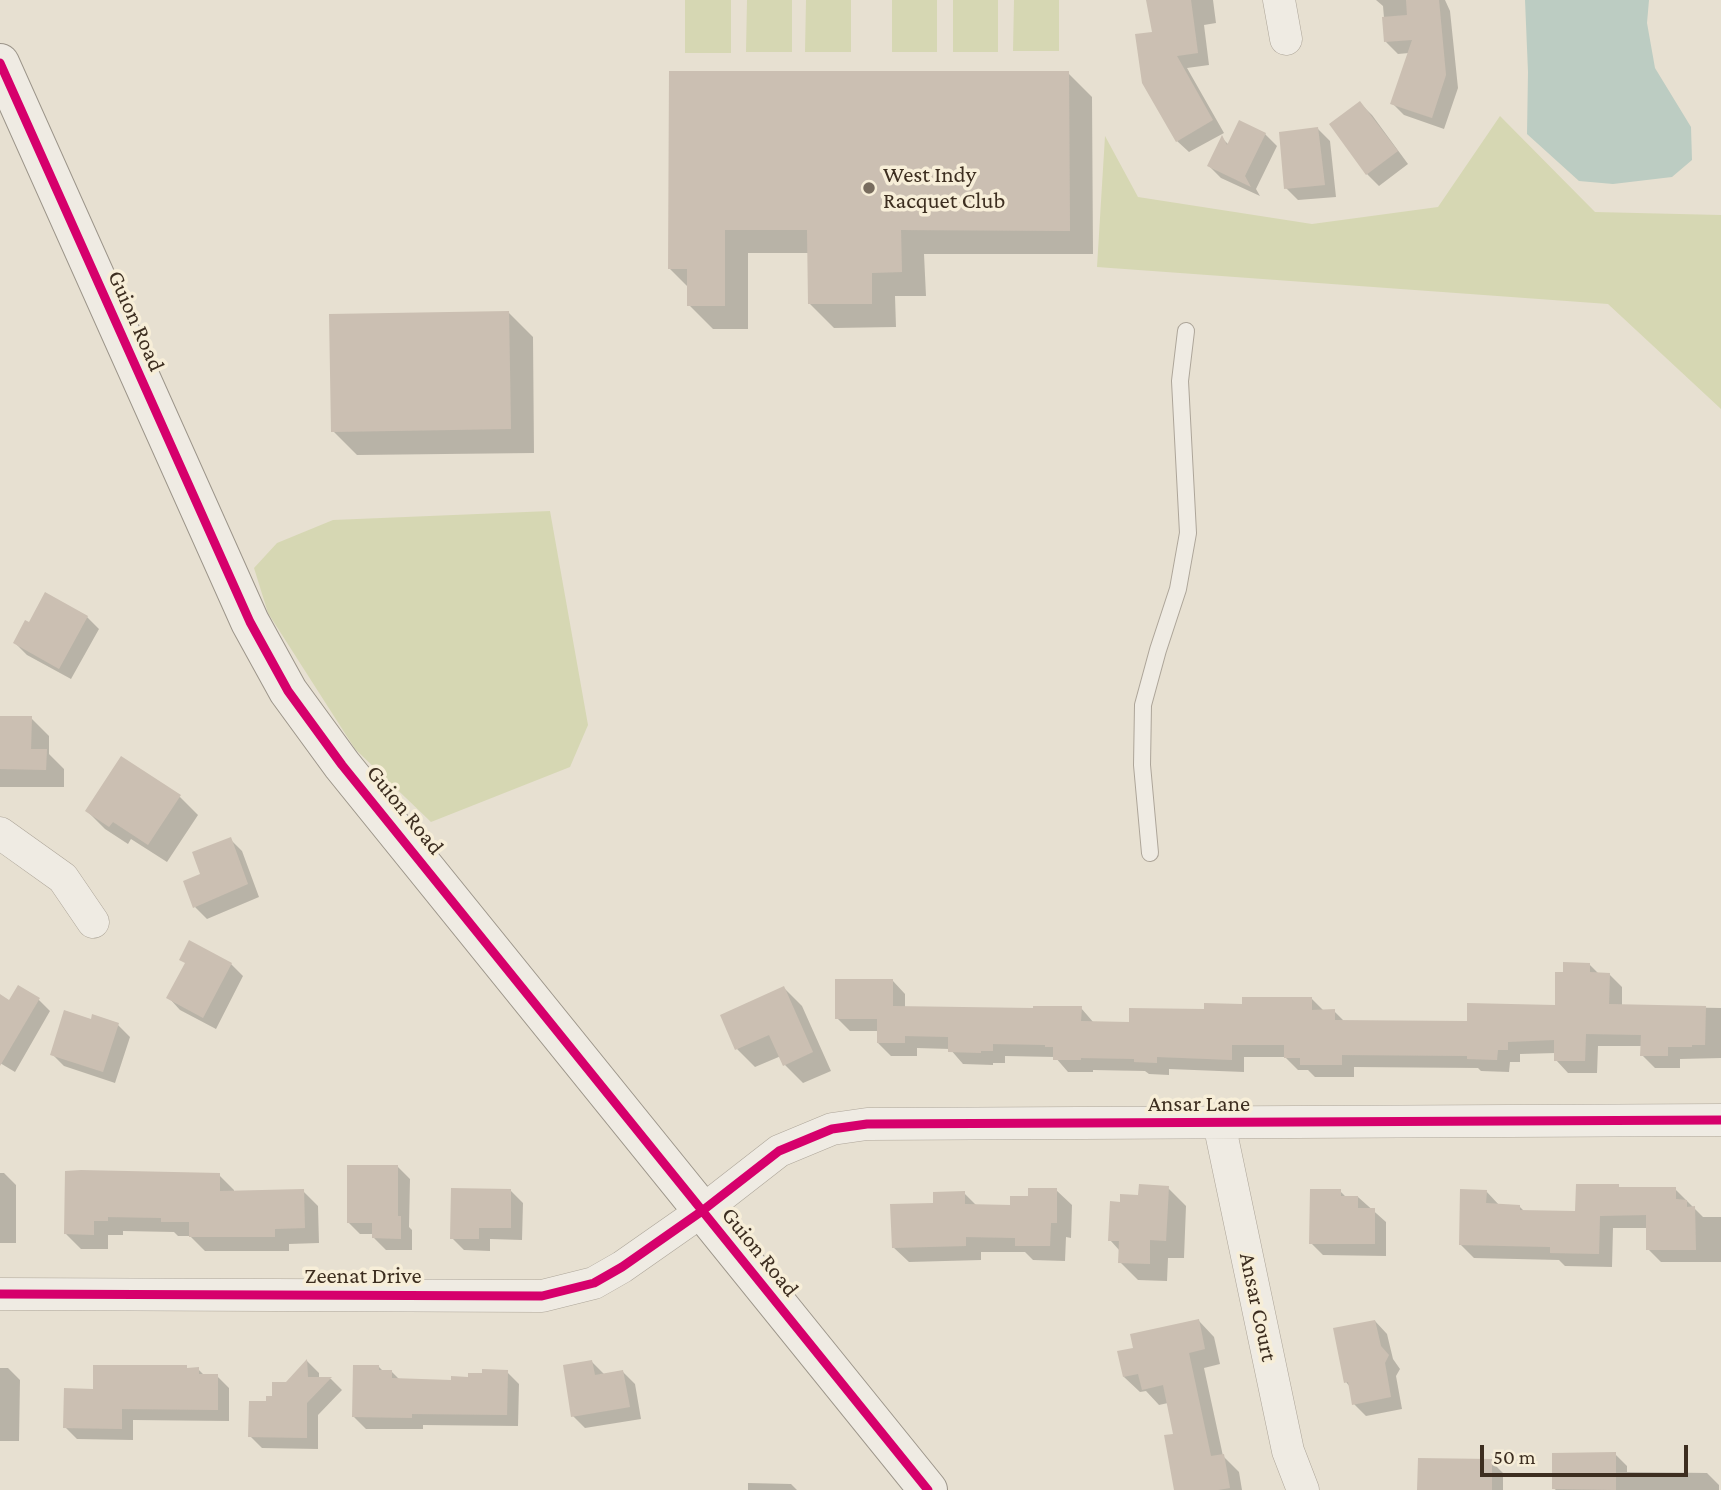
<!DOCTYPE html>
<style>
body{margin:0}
#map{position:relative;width:1721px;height:1490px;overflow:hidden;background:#e7e0d1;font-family:"Crimson Pro",serif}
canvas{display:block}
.scale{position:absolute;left:1480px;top:1445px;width:208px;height:32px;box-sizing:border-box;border:4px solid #3d2e20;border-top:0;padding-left:9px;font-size:21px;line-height:24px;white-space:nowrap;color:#3d2e20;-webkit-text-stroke:5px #f7eed8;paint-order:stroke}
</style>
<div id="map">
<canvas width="1721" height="1490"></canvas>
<div class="scale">50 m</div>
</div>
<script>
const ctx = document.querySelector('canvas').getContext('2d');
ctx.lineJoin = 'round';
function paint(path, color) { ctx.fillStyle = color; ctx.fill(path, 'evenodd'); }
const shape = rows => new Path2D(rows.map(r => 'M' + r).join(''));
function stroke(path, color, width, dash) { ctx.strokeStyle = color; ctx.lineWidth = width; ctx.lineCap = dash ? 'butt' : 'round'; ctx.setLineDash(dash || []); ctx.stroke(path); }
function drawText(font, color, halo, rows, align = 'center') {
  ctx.font = font + ' "Crimson Pro",serif'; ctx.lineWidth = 7; ctx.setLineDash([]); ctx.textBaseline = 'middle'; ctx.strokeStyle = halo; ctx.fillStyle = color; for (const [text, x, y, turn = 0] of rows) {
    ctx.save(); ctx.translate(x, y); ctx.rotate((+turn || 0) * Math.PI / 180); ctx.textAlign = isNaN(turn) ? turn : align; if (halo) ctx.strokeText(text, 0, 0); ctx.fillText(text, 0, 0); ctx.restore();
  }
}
const green = shape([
 [685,0,731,0,731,53,685,53],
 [747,0,792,0,792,52,746,52],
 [806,0,851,0,851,52,805,52],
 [892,0,937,0,937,52,892,52],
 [953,0,998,0,998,52,953,52],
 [1014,0,1059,0,1059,51,1013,51],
 [1500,116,1595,212,1721,215,1721,409,1608,304,1097,267,1105,136,1138,197,1312,224,1438,207],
 [550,511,588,725,570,767,431,822,355,749,268,613,254,568,277,543,333,520]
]);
const water = shape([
 [1525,0,1649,0,1647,23,1655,68,1691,127,1692,160,1672,177,1613,184,1579,181,1527,134,1528,72]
]);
const shadow = shape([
 [1148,0,1213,0,1216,23,1204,25,1209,65,1187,68,1224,133,1189,152,1177,141],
 [1376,0,1445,0,1450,11,1458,88,1444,129,1404,115,1392,103,1409,53,1398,54,1386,42,1383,6],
 [671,72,1068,73,1092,97,1093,254,924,254,926,296,895,296,896,327,834,328,810,304,809,253,748,253,748,329,713,329,689,305,689,288,670,269],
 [1360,103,1372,115,1408,164,1379,186,1367,174],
 [1318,129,1330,141,1336,197,1298,200,1286,188],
 [1265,134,1277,146,1256,189,1260,196,1221,178,1209,166,1222,138,1229,145],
 [509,313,533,337,534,453,357,455,333,431],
 [87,617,99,629,71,679,27,655,15,643],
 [0,717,31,718,49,736,49,754,64,769,64,787,0,787],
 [180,797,198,815,167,862,131,839,128,844,105,829,87,811],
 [230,839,242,851,259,897,207,919,195,907,202,875],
 [186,964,231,964,243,976,216,1029,180,1010,169,998],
 [1589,964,1599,974,1609,974,1622,987,1622,1006,1721,1008,1721,1058,1680,1059,1680,1068,1655,1068,1642,1055,1642,1046,1598,1046,1597,1073,1568,1073,1556,1060,1556,1053,1520,1054,1520,1062,1510,1062,1509,1072,1481,1071,1478,1068,1354,1067,1354,1077,1315,1077,1308,1070,1298,1070,1285,1057,1244,1057,1244,1072,1169,1069,1169,1075,1149,1074,1145,1071,1093,1070,1093,1072,1068,1072,1055,1057,1005,1056,1005,1063,993,1063,993,1065,963,1064,950,1049,917,1048,917,1056,891,1056,878,1043,878,1031,850,1031,837,1018,893,981,905,994,905,1008,1081,1008,1094,1023,1130,1023,1244,1005,1311,998,1324,1011,1334,1011,1345,1022,1469,1023,1556,1006,1565,974],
 [784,988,802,1006,831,1071,803,1083,785,1065,781,1056,755,1067,737,1049],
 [0,996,10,1002,38,999,50,1011,15,1072,0,1063],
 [92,1021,118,1025,130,1037,115,1083,64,1066,52,1054],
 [398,1167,410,1179,409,1227,412,1230,412,1250,386,1250,374,1238,374,1234,360,1234,348,1222],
 [0,1173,4,1173,16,1185,16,1243,0,1243],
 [67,1173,219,1175,234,1190,234,1193,303,1191,318,1206,319,1243,289,1244,289,1251,205,1251,190,1236,178,1236,174,1232,123,1231,123,1235,108,1235,108,1249,81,1249,66,1234],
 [1618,1186,1621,1189,1675,1189,1703,1217,1721,1217,1721,1262,1661,1262,1648,1249,1648,1228,1613,1228,1612,1267,1565,1266,1559,1260,1474,1258,1460,1244,1486,1191,1500,1206,1519,1206,1524,1211,1577,1212],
 [1168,1188,1186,1206,1184,1258,1168,1258,1167,1281,1138,1280,1120,1262,1120,1251,1110,1240,1122,1204],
 [1056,1190,1072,1205,1071,1238,1066,1237,1065,1261,1033,1260,1025,1252,981,1252,981,1260,909,1262,893,1247,935,1204,964,1193,977,1206,1012,1207],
 [511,1191,523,1203,522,1240,490,1239,490,1251,464,1250,452,1238],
 [1340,1191,1347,1198,1358,1197,1386,1222,1386,1256,1323,1255,1311,1243],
 [1199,1321,1214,1337,1220,1364,1204,1368,1223,1456,1239,1472,1242,1490,1176,1490,1175,1435,1168,1403,1159,1405,1146,1391,1140,1392,1124,1377,1135,1349],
 [1375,1321,1387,1334,1393,1359,1400,1369,1396,1376,1402,1409,1366,1416,1354,1404,1350,1387,1346,1382],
 [307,1361,319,1373,319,1379,331,1379,342,1390,318,1415,318,1449,262,1448,250,1436,268,1403],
 [592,1362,604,1374,623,1372,635,1384,641,1419,585,1428,573,1416],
 [186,1367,188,1369,198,1369,205,1376,217,1376,229,1388,229,1421,133,1420,133,1440,77,1439,65,1427,95,1390],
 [379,1367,383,1371,391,1371,400,1380,453,1381,507,1372,519,1384,518,1426,423,1425,423,1429,366,1429,354,1417],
 [0,1368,8,1368,20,1380,19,1441,0,1441],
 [1615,1454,1627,1466,1627,1472,1707,1473,1719,1485,1719,1490,1556,1490,1553,1488],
 [1491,1461,1503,1473,1503,1490,1419,1490],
 [748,1483,791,1484,797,1490,748,1490]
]);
const building = shape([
 [1146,0,1191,0,1198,53,1177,56,1213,120,1176,142,1142,83,1135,34,1152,32],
 [1406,0,1439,0,1446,75,1432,118,1390,104,1412,40,1384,42,1382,17,1407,15],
 [669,71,1069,71,1070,231,901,230,902,272,872,273,872,304,808,304,807,230,725,230,725,306,687,306,687,269,668,269],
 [1360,101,1398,151,1366,175,1329,124],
 [1239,120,1266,133,1245,176,1251,187,1207,166,1222,135,1227,145],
 [1318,127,1325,185,1284,189,1279,132],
 [509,311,511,429,331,432,329,314],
 [45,592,88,616,59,669,13,643,25,620,29,622],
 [0,716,32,716,31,749,47,749,46,770,0,769],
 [121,756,181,795,148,845,113,822,109,827,85,811],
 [231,837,248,884,193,908,183,881,200,874,192,852],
 [189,940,232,963,203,1018,166,998,185,963,179,960],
 [1563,962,1590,963,1590,972,1610,973,1609,1004,1706,1006,1705,1045,1692,1045,1692,1047,1668,1047,1668,1056,1640,1056,1641,1035,1586,1034,1585,1061,1554,1061,1554,1040,1508,1042,1508,1050,1498,1050,1497,1060,1467,1059,1467,1056,1342,1055,1342,1065,1300,1065,1300,1058,1284,1058,1284,1045,1232,1045,1232,1060,1157,1057,1157,1063,1134,1062,1134,1059,1081,1058,1081,1060,1053,1060,1053,1047,1045,1047,1045,1045,993,1044,993,1051,981,1051,981,1053,948,1052,948,1037,905,1036,905,1043,877,1043,877,1019,835,1019,835,979,893,979,893,1006,1033,1008,1033,1006,1082,1006,1081,1021,1129,1022,1129,1008,1204,1009,1204,1003,1242,1004,1242,997,1312,997,1312,1010,1335,1009,1335,1020,1467,1021,1467,1003,1555,1005,1555,972,1563,972],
 [18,985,40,998,0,1066,0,994,9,1000],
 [784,986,813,1052,783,1066,769,1035,735,1050,720,1015],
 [64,1010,91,1019,92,1014,119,1023,103,1072,50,1055],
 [347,1165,398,1165,398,1216,401,1216,401,1239,372,1238,372,1223,347,1223],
 [81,1170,220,1173,220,1191,304,1189,305,1228,275,1229,275,1237,189,1237,189,1222,161,1222,161,1218,108,1217,108,1221,94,1221,94,1235,64,1234,65,1171],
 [1139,1184,1169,1186,1166,1241,1150,1240,1150,1264,1118,1263,1119,1241,1108,1241,1110,1201,1120,1202,1120,1194,1138,1195],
 [1576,1184,1619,1184,1619,1187,1676,1187,1676,1199,1687,1200,1687,1207,1695,1206,1696,1250,1646,1250,1646,1215,1600,1216,1599,1254,1550,1253,1550,1247,1459,1245,1460,1189,1487,1190,1486,1203,1520,1205,1520,1210,1575,1211],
 [451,1188,511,1189,511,1228,479,1228,479,1239,450,1239],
 [1028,1188,1057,1188,1057,1223,1051,1223,1050,1246,1015,1246,1015,1238,966,1237,966,1246,892,1248,890,1204,933,1203,933,1192,965,1191,965,1204,1010,1205,1010,1196,1028,1196],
 [1310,1189,1341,1189,1341,1196,1358,1196,1358,1208,1375,1208,1375,1244,1309,1244],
 [1199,1319,1205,1349,1189,1353,1211,1456,1224,1454,1230,1488,1218,1490,1174,1490,1164,1435,1173,1434,1163,1385,1142,1390,1138,1374,1123,1377,1117,1351,1133,1348,1130,1334],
 [1375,1320,1381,1346,1389,1355,1385,1363,1391,1397,1352,1405,1348,1382,1344,1383,1333,1328],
 [307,1359,308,1377,332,1377,307,1403,307,1438,248,1437,249,1401,266,1401,266,1396,272,1396,272,1382,286,1382],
 [592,1360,595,1375,623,1370,630,1407,571,1417,563,1365],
 [93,1365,187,1365,187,1368,199,1367,199,1374,218,1374,218,1410,122,1409,122,1429,63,1428,64,1388,93,1389],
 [353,1365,379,1365,379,1370,392,1370,392,1378,451,1380,451,1376,468,1377,468,1373,482,1373,482,1369,508,1370,507,1415,412,1414,412,1418,352,1417],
 [1616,1452,1616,1490,1552,1489,1552,1453],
 [1418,1458,1492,1459,1492,1490,1417,1490]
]);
const lane = shape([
 [1150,853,1142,765,1143,705,1158,650,1178,589,1188,533,1180,381,1186,331]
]);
const street = shape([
 [1279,0,1286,39],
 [0,833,63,878,93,922],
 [1219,1123,1288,1451,1303,1490],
 [0,1294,542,1296,594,1283,622,1267,702,1211,779,1151,832,1129,867,1124,1721,1120]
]);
const secondary = shape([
 [0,63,250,622,288,691,342,765,928,1490]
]);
const cycleway = shape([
 [0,63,250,622,288,691,342,765,928,1490],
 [0,1294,542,1296,594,1283,622,1267,702,1211,779,1151,832,1129,867,1124,1721,1120]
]);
const markers = [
 [869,188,7,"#786c5e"]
];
const poiNames = [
 ["West Indy",883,175],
 ["Racquet Club",883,201]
];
const streetNames = [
 ["Guion Road",136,321,66],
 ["Guion Road",405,810,51],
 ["Ansar Lane",1199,1104],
 ["Guion Road",760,1252,51],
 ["Zeenat Drive",363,1276],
 ["Ansar Court",1258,1307,78]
];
paint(green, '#d6d7b3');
paint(water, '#bcccc2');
paint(shadow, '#0003');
paint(building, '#cbbfb2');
stroke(lane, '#ada599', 18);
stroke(street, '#ada599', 33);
stroke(secondary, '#9c958a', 40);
stroke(lane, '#efebe3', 16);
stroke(street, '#efebe3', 32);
stroke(secondary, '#efebe3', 38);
stroke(cycleway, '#d6006c', 9);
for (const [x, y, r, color] of markers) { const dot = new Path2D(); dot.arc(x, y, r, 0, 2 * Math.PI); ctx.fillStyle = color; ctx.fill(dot); stroke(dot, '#f7eed8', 2.5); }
drawText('23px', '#3d2e20', '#f7eed8', poiNames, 'left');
drawText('23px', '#3d2e20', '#f7eed8', streetNames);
</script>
